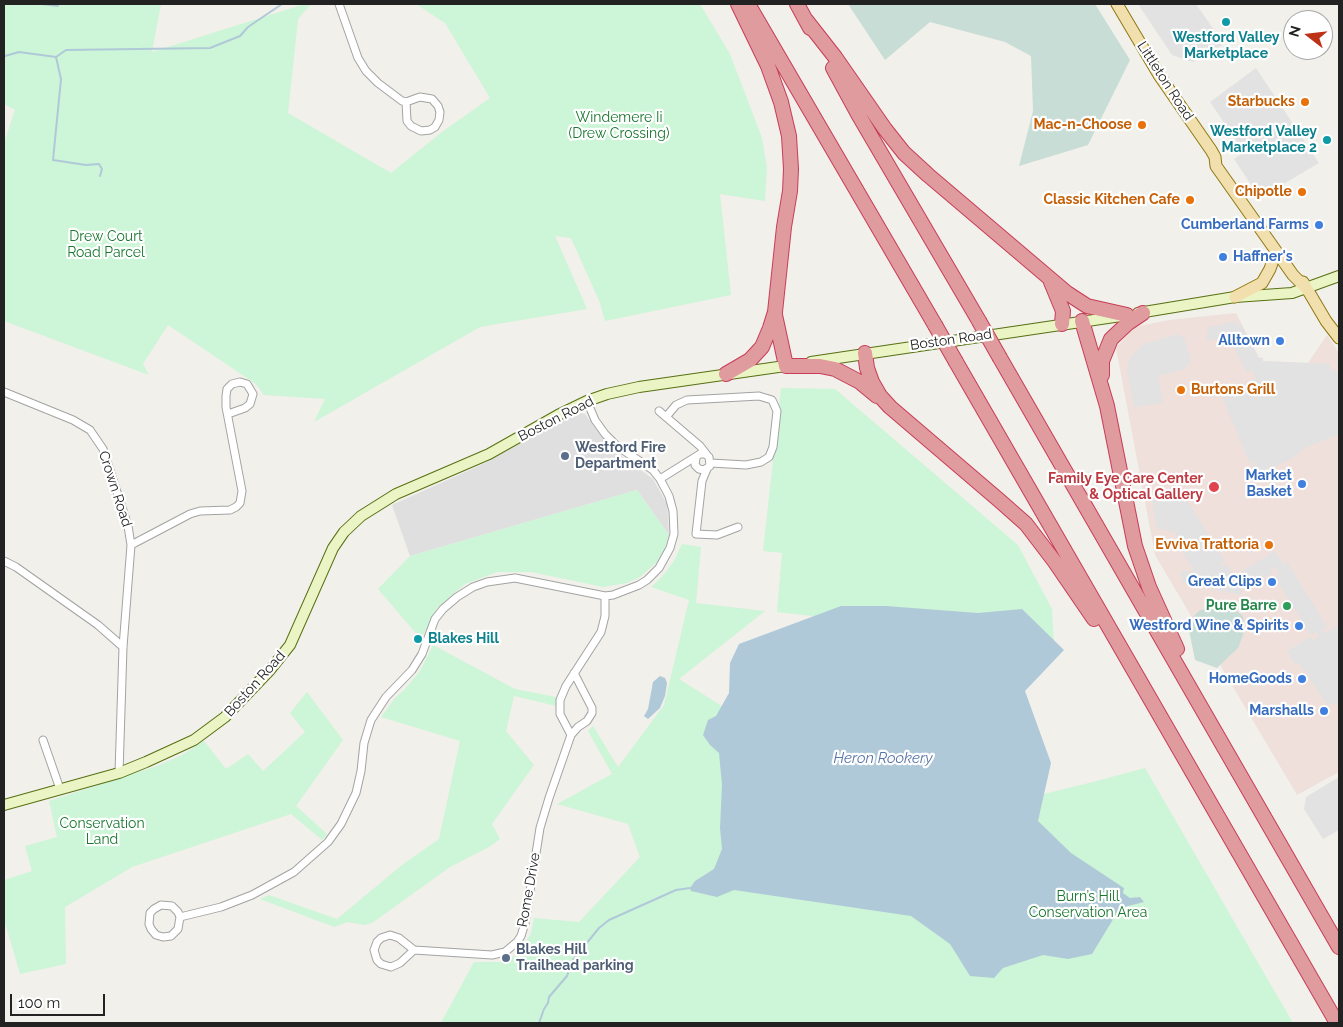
<!DOCTYPE html>
<meta charset="utf-8">
<style>
body{margin:0}
#map{position:relative;width:1343px;height:1027px;overflow:hidden;background:#f1f0ea;font-family:Raleway,sans-serif}
canvas{display:block}
.frame{position:absolute;inset:0;border:5px solid #222;pointer-events:none}
.north{position:absolute;left:1283px;top:10px;width:50px;height:50px;box-sizing:border-box;background:#fff;border:1px solid #a7a7a7;border-radius:50%;rotate:286deg;font-size:14px;font-weight:700;line-height:20px;text-align:center;color:#222}
.north::after{content:'';display:block;margin:auto;width:18px;height:22px;background:#bd3117;clip-path:polygon(50% 0,100% 100%,50% 72%,0 100%)}
.scale{position:absolute;left:10px;top:994px;width:95px;height:22px;box-sizing:border-box;border:2px solid #222;border-top:0;padding-left:6px;font-size:15px;line-height:18px;white-space:nowrap;color:#222;-webkit-text-stroke:4px #fff;paint-order:stroke}
</style>
<div id="map">
<canvas width="1343" height="1027"></canvas>
<div class="frame"></div>
<div class="north">N</div>
<div class="scale">100 m</div>
</div>
<script>
const ctx = document.querySelector('canvas').getContext('2d');
ctx.lineJoin = 'round';
function paint(path, color) { ctx.fillStyle = color; ctx.fill(path, 'evenodd'); }
const shape = rows => new Path2D(rows.map(r => 'M' + r).join(''));
function stroke(path, color, width, dash) { ctx.strokeStyle = color; ctx.lineWidth = width; ctx.lineCap = dash ? 'butt' : 'round'; ctx.setLineDash(dash || []); ctx.stroke(path); }
function drawText(font, color, halo, rows, align = 'center') {
  ctx.font = font + ' Raleway,sans-serif'; ctx.lineWidth = 4.5; ctx.setLineDash([]); ctx.textBaseline = 'middle'; ctx.strokeStyle = halo; ctx.fillStyle = color; for (const [text, x, y, turn = 0] of rows) {
    ctx.save(); ctx.translate(x, y); ctx.rotate((+turn || 0) * Math.PI / 180); ctx.textAlign = isNaN(turn) ? turn : align; if (halo) ctx.strokeText(text, 0, 0); ctx.fillText(text, 0, 0); ctx.restore();
  }
}
const residential = shape([
 [581,413,585,414,608,446,653,479,667,504,669,535,637,490,410,556,392,505,485,463,561,421]
]);
const commercial = shape([
 [1236,313,1258,356,1257,357,1263,358,1263,361,1308,363,1327,335,1339,353,1339,772,1297,795,1155,555,1116,348,1134,327,1169,320]
]);
const wetland = shape([
 [848,4,1095,4,1130,60,1088,145,1019,166,1033,111,1031,56,1005,42,930,22,885,60],
 [1218,608,1234,609,1243,616,1244,632,1238,648,1217,668,1195,660,1189,630,1189,621,1200,610]
]);
const park = shape([
 [4,4,161,4,152,52,305,4,311,4,298,19,288,113,391,173,442,132,490,98,445,23,416,4,700,4,730,54,762,138,767,168,765,201,720,194,731,295,605,321,600,303,571,238,555,236,587,309,480,327,314,422,325,399,264,395,256,384,168,325,143,364,149,375,4,321,4,143,15,110,4,104],
 [781,388,835,389,1018,545,1052,609,1054,644,777,612,782,553,763,551],
 [637,490,669,535,664,550,658,561,640,577,627,583,603,587,531,572,497,572,465,584,437,608,421,639,378,589,410,556],
 [682,544,701,547,696,603,765,611,679,679,834,777,815,850,1097,781,1145,768,1293,1023,441,1023,474,962,501,962,515,956,524,945,531,933,534,918,579,922,640,857,628,824,557,804,612,774,588,731,593,726,618,767,664,705,689,600,651,587,661,578,674,561],
 [433,645,515,689,556,697,556,706,514,696,506,731,534,765,492,824,500,839,489,847,450,867,372,923,364,925,348,922,334,927,260,899,269,895,337,919,402,865,439,839,460,741,381,717,395,698,404,690,420,671],
 [307,692,343,740,296,806,327,834,322,840,291,814,132,867,65,907,66,964,20,974,4,919,4,880,32,871,25,846,57,837,49,801,157,766,182,755,204,741,226,769,248,754,263,771,305,732,290,713]
]);
const parking = shape([
 [1138,4,1196,4,1224,44,1193,62,1172,55],
 [1256,68,1319,163,1260,198,1234,159,1244,152,1210,102],
 [1235,321,1236,326,1241,324,1258,356,1257,357,1263,358,1263,361,1330,364,1330,371,1336,369,1339,378,1339,434,1305,448,1290,460,1254,474,1249,467,1255,465,1255,462,1250,464,1222,397,1227,394,1225,392,1256,379,1252,370,1247,372,1230,341,1235,339,1234,336,1231,335,1207,341,1206,336,1208,333,1207,328],
 [1177,334,1184,338,1191,361,1185,369,1158,376,1163,403,1134,407,1127,369,1131,356,1142,345],
 [1164,493,1166,495,1172,493,1180,497,1184,495,1225,562,1221,564,1222,567,1227,564,1234,576,1242,591,1241,595,1182,583,1184,578,1180,577,1182,570,1190,572,1193,569,1182,552,1185,547,1174,532,1157,528,1151,496],
 [1275,551,1283,564,1287,562,1327,627,1323,629,1324,632,1327,632,1339,625,1339,705,1327,704,1299,663,1295,664,1287,651,1310,637,1313,641,1318,636,1316,632,1311,635,1274,576,1279,573,1275,566,1271,568,1273,572,1254,584,1252,580,1250,583,1242,571],
 [1339,777,1339,830,1323,839,1304,809,1306,797]
]);
const water = shape([
 [841,606,886,606,978,613,1022,609,1064,650,1025,691,1051,763,1038,821,1071,853,1124,888,1123,893,1130,898,1140,897,1144,902,1120,908,1092,954,1068,959,1043,955,1003,968,994,978,970,976,950,944,911,916,734,890,717,897,691,891,690,888,695,881,714,869,722,849,720,828,722,785,719,753,710,745,703,735,708,720,716,716,729,693,730,663,739,644],
 [660,676,665,678,667,683,665,696,660,708,648,719,644,716,648,709,653,682]
]);
const stream = shape([
 [42,4,58,6],
 [4,55,5,56,19,52,56,57,66,50,210,48,240,36,248,27,282,4],
 [56,57,61,79,53,160,86,165,99,164,102,169,100,176],
 [539,1023,544,1009,548,1003,549,997,567,976,573,960,599,928,609,920,676,890,690,888]
]);
const minor = shape([
 [339,4,358,58,366,71,378,83,402,101,406,102,420,97,432,99,438,106,440,112,439,120,435,127,430,130,421,131,411,126,407,121,406,102],
 [4,392,73,420,90,430,103,449,128,526,131,545,123,647,119,773],
 [659,411,700,446,707,455],
 [666,417,676,405,687,400,759,396,772,400,777,411,773,447,769,457,761,462,746,465,711,463],
 [707,469,702,481,696,534,717,535,738,527],
 [660,479,700,454,705,454,709,457,710,466,704,470,699,469,695,465,696,458],
 [131,545,190,514,200,511,230,510,236,507,240,503,242,491,226,407,226,396,227,389,232,384,240,382,247,384,253,394,250,404,245,408,228,414],
 [4,561,16,567,98,625,123,647],
 [571,735,560,714,560,700,566,686,601,632,605,616,605,596],
 [43,740,60,789],
 [180,917,178,912,172,906,161,905,154,909,150,913,149,924,151,929,156,935,163,937,171,936,178,929,180,917,221,907,252,895,294,872,328,842,341,824,356,793,361,771,364,743,371,720,386,697,412,670,422,654,435,619,443,609,457,597,473,587,487,582,515,578,605,596,613,595,639,585,647,580,659,568,670,548,674,534,673,511,669,496,660,479,653,470,617,446,605,434,595,420,587,401],
 [414,950,400,963,391,967,381,964,377,960,374,950,377,942,381,938,390,935,399,938,414,950,492,955,505,952,517,942,521,936,525,923,540,828,549,798,571,735,578,727,587,721,592,713,592,708,574,673]
]);
const secondary = shape([
 [1138,313,1235,297,1292,293,1339,276],
 [811,362,1121,316],
 [4,805,119,773,146,762,194,740,225,717,270,670,290,645,333,548,344,532,361,516,396,494,489,454,558,415,587,401,607,394,639,387,792,365]
]);
const primary = shape([
 [1117,4,1159,75,1211,150,1215,157,1216,166,1293,275,1306,288],
 [1303,282,1326,321,1339,338],
 [1235,297,1262,283,1270,269,1276,251]
]);
const motorway = shape([
 [748,4,935,325],
 [797,4,810,28],
 [806,20,835,57,885,129,904,153,928,175,1067,293,1087,306,1127,315],
 [833,68,858,114,979,321],
 [1051,282,1063,311,1062,324],
 [775,315,786,366,820,366,835,369,860,382,877,396],
 [1082,321,1107,406,1135,546,1149,587,1177,649],
 [865,353,867,368,872,382,880,396,890,407,1000,501,1026,524,1055,562,1094,619],
 [1000,358,1339,947],
 [956,362,1337,1023],
 [726,374,750,360,762,347,770,328,775,312,784,227,790,191,791,169,789,136,781,102,768,66,738,4],
 [1102,375,1102,361,1111,339,1128,323,1143,313]
]);
const motorwayBridge = shape([
 [979,321,1000,358],
 [935,325,956,362]
]);
const markers = [
 [1226,22,5,"#0f9aa8"],
 [1305,102,5,"#e8710a"],
 [1142,125,5,"#e8710a"],
 [1327,140,5,"#0f9aa8"],
 [1302,192,5,"#e8710a"],
 [1190,200,5,"#e8710a"],
 [1319,225,5,"#3f7fe0"],
 [1223,257,5,"#3f7fe0"],
 [1280,341,5,"#3f7fe0"],
 [1181,390,5,"#e8710a"],
 [565,456,5,"#5c6f8a"],
 [1302,484,5,"#3f7fe0"],
 [1214,487,6,"#e0444e"],
 [1269,545,5,"#e8710a"],
 [1272,582,5,"#3f7fe0"],
 [1287,606,5,"#2e9e5b"],
 [1299,626,5,"#3f7fe0"],
 [418,639,5,"#0f9aa8"],
 [1302,679,5,"#3f7fe0"],
 [1324,711,5,"#3f7fe0"],
 [506,958,5,"#5c6f8a"]
];
const cultureNames = [
 ["Westford Valley",1226,38],
 ["Marketplace",1226,54],
 ["Westford Valley",1317,132,"right"],
 ["Marketplace 2",1317,148,"right"],
 ["Blakes Hill",428,639,"left"]
];
const streetNames = [
 ["Littleton Road",1165,81,57],
 ["Boston Road",951,340,-8],
 ["Boston Road",556,419,-27],
 ["Crown Road",115,489,72],
 ["Boston Road",255,684,-48],
 ["Rome Drive",529,890,-80]
];
const foodNames = [
 ["Starbucks",1295,102],
 ["Mac-n-Choose",1132,125],
 ["Chipotle",1292,192],
 ["Classic Kitchen Cafe",1180,200],
 ["Burtons Grill",1191,390,"left"],
 ["Evviva Trattoria",1259,545]
];
const parkNames = [
 ["Windemere Ii",619,118],
 ["(Drew Crossing)",619,134],
 ["Drew Court",106,237],
 ["Road Parcel",106,253],
 ["Conservation",102,824],
 ["Land",102,840],
 ["Burn’s Hill",1088,897],
 ["Conservation Area",1088,913]
];
const shopNames = [
 ["Cumberland Farms",1309,225],
 ["Haffner's",1233,257,"left"],
 ["Alltown",1270,341],
 ["Market",1292,476],
 ["Basket",1292,492],
 ["Great Clips",1262,582],
 ["Westford Wine & Spirits",1289,626],
 ["HomeGoods",1292,679],
 ["Marshalls",1314,711]
];
const serviceNames = [
 ["Westford Fire",575,448],
 ["Department",575,464],
 ["Blakes Hill",516,950],
 ["Trailhead parking",516,966]
];
const healthNames = [
 ["Family Eye Care Center",1203,479],
 ["& Optical Gallery",1203,495]
];
const leisureNames = [
 ["Pure Barre",1277,606]
];
const waterNames = [
 ["Heron Rookery",883,758]
];
paint(residential, '#e0dfdf');
paint(commercial, '#efe0dc');
paint(wetland, '#c9ddd7');
paint(park, '#cdf5d7');
paint(parking, '#e2e2e2');
paint(water, '#b0c9d9');
stroke(stream, '#b0c9d9', 2);
stroke(minor, '#a3a3a3', 9);
stroke(secondary, '#577012', 12);
stroke(primary, '#8e7812', 13);
stroke(motorway, '#c83d58', 16);
stroke(minor, '#fff', 7);
stroke(secondary, '#eaf4c5', 10);
stroke(primary, '#f2dfae', 11);
stroke(motorway, '#df9b9d', 14);
stroke(motorwayBridge, '#c83d58', 16, []);
stroke(motorwayBridge, '#df9b9d', 14);
for (const [x, y, r, color] of markers) { const dot = new Path2D(); dot.arc(x, y, r, 0, 2 * Math.PI); ctx.fillStyle = color; ctx.fill(dot); stroke(dot, '#fff', 2); }
drawText('bold 14px', '#0d838f', '#fff', cultureNames);
drawText('14px', '#222', '#fff', streetNames);
drawText('bold 14px', '#c56008', '#fff', foodNames, 'right');
drawText('14px', '#19772f', '#fff', parkNames);
drawText('bold 14px', '#366cbe', '#fff', shopNames, 'right');
drawText('bold 14px', '#4e5e75', '#fff', serviceNames, 'left');
drawText('bold 14px', '#be3a42', '#fff', healthNames, 'right');
drawText('bold 14px', '#27864d', '#fff', leisureNames, 'right');
drawText('italic 15px', '#5874a8', '#fff', waterNames);
</script>
